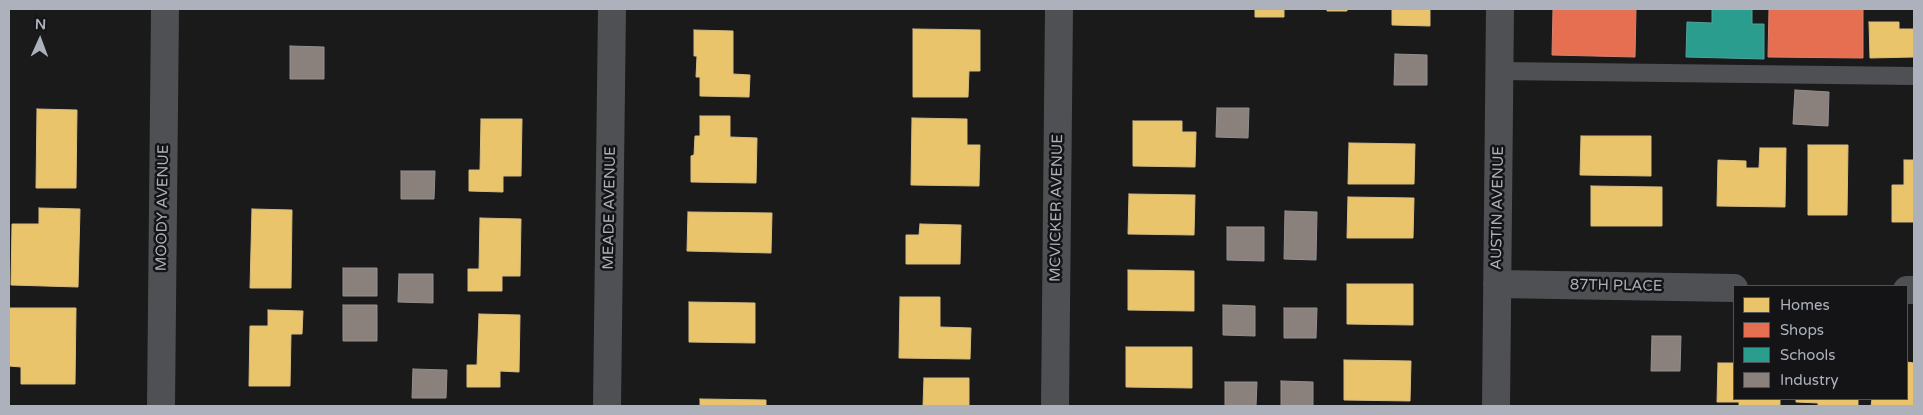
<!DOCTYPE html>
<style>
body{margin:0}
#map{position:relative;width:1923px;height:415px;overflow:hidden;background:#1a1a1a;font-family:"Varela Round",sans-serif}
canvas{display:block}
.frame{position:absolute;inset:0;border:10px solid #acb1bb;pointer-events:none}
.legend{position:absolute;left:1733px;top:285px;width:175px;height:115px;box-sizing:border-box;background:#141416;border:1px solid #515358;margin:0;padding:6px 9px;list-style:none;font-size:15px;color:#acb1bb}
.legend li{display:flex;align-items:center;gap:10px;height:25px}
.legend b{width:25px;border:1px solid #515358}
.north{position:absolute;left:15px;top:15px;width:50px;height:50px;-webkit-text-stroke:4px #141416;paint-order:stroke;rotate:2deg;font-size:14px;font-weight:700;line-height:20px;text-align:center;color:#acb1bb}
.north::after{content:'';display:block;margin:auto;width:18px;height:22px;background:#acb1bb;clip-path:polygon(50% 0,100% 100%,50% 72%,0 100%)}
</style>
<div id="map">
<canvas width="1923" height="415"></canvas>
<div class="frame"></div>
<ul class="legend">
<li><b style="height:14px;background:#e9c46a"></b>Homes</li>
<li><b style="height:14px;background:#e76f51"></b>Shops</li>
<li><b style="height:14px;background:#2a9d8f"></b>Schools</li>
<li><b style="height:14px;background:#8a817c"></b>Industry</li>
</ul>
<div class="north">N</div>
</div>
<script>
const ctx = document.querySelector('canvas').getContext('2d');
ctx.lineJoin = 'round';
function paint(path, color) { ctx.fillStyle = color; ctx.fill(path, 'evenodd'); }
const shape = rows => new Path2D(rows.map(r => 'M' + r).join(''));
function stroke(path, color, width, dash) { ctx.strokeStyle = color; ctx.lineWidth = width; ctx.lineCap = dash ? 'butt' : 'round'; ctx.setLineDash(dash || []); ctx.stroke(path); }
function drawText(font, color, halo, rows, align = 'center') {
  ctx.font = font + ' "Varela Round",sans-serif'; ctx.lineWidth = 5; ctx.setLineDash([]); ctx.textBaseline = 'middle'; ctx.strokeStyle = halo; ctx.fillStyle = color; for (const [text, x, y, turn = 0] of rows) {
    ctx.save(); ctx.translate(x, y); ctx.rotate((+turn || 0) * Math.PI / 180); ctx.textAlign = isNaN(turn) ? turn : align; if (halo) ctx.strokeText(text, 0, 0); ctx.fillText(text, 0, 0); ctx.restore();
  }
}
const homes = shape([
 [1255,9,1284,9,1284,17,1255,17,1255,9],
 [1327,9,1347,9,1347,11,1327,11,1327,9],
 [1392,9,1430,9,1430,26,1392,25,1392,9],
 [1869,22,1899,22,1899,29,1914,29,1914,57,1870,58,1869,22],
 [913,29,980,30,980,71,969,71,968,97,913,97,913,29],
 [694,30,733,31,733,74,750,75,749,97,700,96,700,77,696,77,697,56,694,56,694,30],
 [37,109,77,110,76,188,36,188,37,109],
 [700,116,730,116,730,137,757,138,756,183,691,182,691,156,694,155,695,136,700,136,700,116],
 [912,118,967,119,967,145,980,145,979,186,911,185,912,118],
 [481,119,522,119,521,176,503,176,503,192,469,191,469,170,480,170,481,119],
 [1133,121,1182,121,1182,132,1196,132,1195,167,1133,166,1133,121],
 [1581,136,1651,136,1651,176,1580,175,1581,136],
 [1349,143,1415,144,1414,184,1348,184,1349,143],
 [1808,145,1848,145,1847,215,1808,215,1808,145],
 [1760,148,1786,148,1785,207,1717,206,1718,160,1746,161,1746,168,1759,168,1760,148],
 [1904,160,1914,160,1914,222,1892,222,1892,185,1904,185,1904,160],
 [1591,186,1662,187,1662,226,1591,226,1591,186],
 [1129,194,1195,195,1194,235,1128,234,1129,194],
 [1348,197,1414,198,1413,238,1347,238,1348,197],
 [39,208,80,209,78,287,11,285,12,224,39,224,39,208],
 [252,209,292,210,291,288,250,288,252,209],
 [688,212,772,213,771,253,687,251,688,212],
 [480,218,521,219,520,276,502,276,502,291,468,291,468,269,479,269,480,218],
 [920,224,961,225,960,264,906,264,906,235,919,235,920,224],
 [1128,270,1194,271,1194,311,1128,310,1128,270],
 [1347,284,1413,284,1413,325,1347,324,1347,284],
 [900,297,940,297,940,327,971,328,970,359,899,358,900,297],
 [689,302,755,303,755,343,689,342,689,302],
 [9,308,76,308,75,384,21,384,21,367,9,366,9,308],
 [268,310,303,311,302,334,291,334,290,386,249,386,250,326,268,326,268,310],
 [479,314,520,315,519,372,500,371,500,387,467,387,467,365,477,365,479,314],
 [1126,347,1192,347,1192,388,1126,387,1126,347],
 [1344,360,1411,361,1410,401,1344,400,1344,360],
 [1907,362,1914,363,1914,406,1871,406,1872,399,1907,399,1907,362],
 [1718,363,1734,363,1734,399,1780,399,1780,406,1739,406,1739,402,1717,402,1718,363],
 [924,378,969,378,969,406,923,406,924,378],
 [700,399,766,400,766,406,700,406,700,399],
 [1796,399,1858,399,1858,406,1818,406,1818,403,1796,402,1796,399]
]);
const shops = shape([
 [1553,9,1636,9,1635,57,1552,55,1553,9],
 [1769,9,1863,9,1863,58,1768,57,1769,9]
]);
const schools = shape([
 [1712,9,1752,9,1752,24,1764,24,1764,59,1686,57,1687,22,1712,23,1712,9]
]);
const industry = shape([
 [290,46,324,47,324,79,290,79,290,46],
 [1395,54,1427,55,1427,85,1394,85,1395,54],
 [1795,90,1829,92,1828,126,1793,124,1795,90],
 [1217,108,1249,108,1248,138,1216,137,1217,108],
 [401,171,435,171,434,199,401,199,401,171],
 [1285,211,1317,212,1316,260,1284,259,1285,211],
 [1227,227,1264,227,1264,261,1227,260,1227,227],
 [343,268,377,268,377,296,343,296,343,268],
 [399,274,433,274,433,303,398,302,399,274],
 [343,305,377,305,377,341,343,341,343,305],
 [1223,305,1255,306,1255,336,1223,335,1223,305],
 [1284,308,1317,308,1316,338,1284,338,1284,308],
 [1652,336,1681,336,1680,371,1651,371,1652,336],
 [413,369,447,370,446,398,412,398,413,369],
 [1281,381,1313,382,1313,406,1281,406,1281,381],
 [1225,382,1257,382,1256,406,1225,406,1225,382]
]);
const service = shape([
 [1499,71,1914,76]
]);
const minor = shape([
 [1497,284,1734,288],
 [1907,290,1914,290],
 [161,406,165,9],
 [607,406,612,9],
 [1055,406,1059,9],
 [1496,406,1500,9]
]);
const streetNames = [
 ["MOODY AVENUE",163,208,-89],
 ["MEADE AVENUE",610,208,-89],
 ["MCVICKER AVENUE",1057,208,-89],
 ["AUSTIN AVENUE",1498,208,-89],
 ["87TH PLACE",1616,286,1]
];
paint(homes, '#e9c46a');
stroke(homes, '#d7be82', 1);
paint(shops, '#e76f51');
stroke(shops, '#d58371', 1);
paint(schools, '#2a9d8f');
stroke(schools, '#51a39c', 1);
paint(industry, '#8a817c');
stroke(industry, '#948f8f', 1);
stroke(service, '#4e5053', 18);
stroke(minor, '#4e5053', 28);
drawText('15px', '#acb1bb', '#141416', streetNames);
</script>
